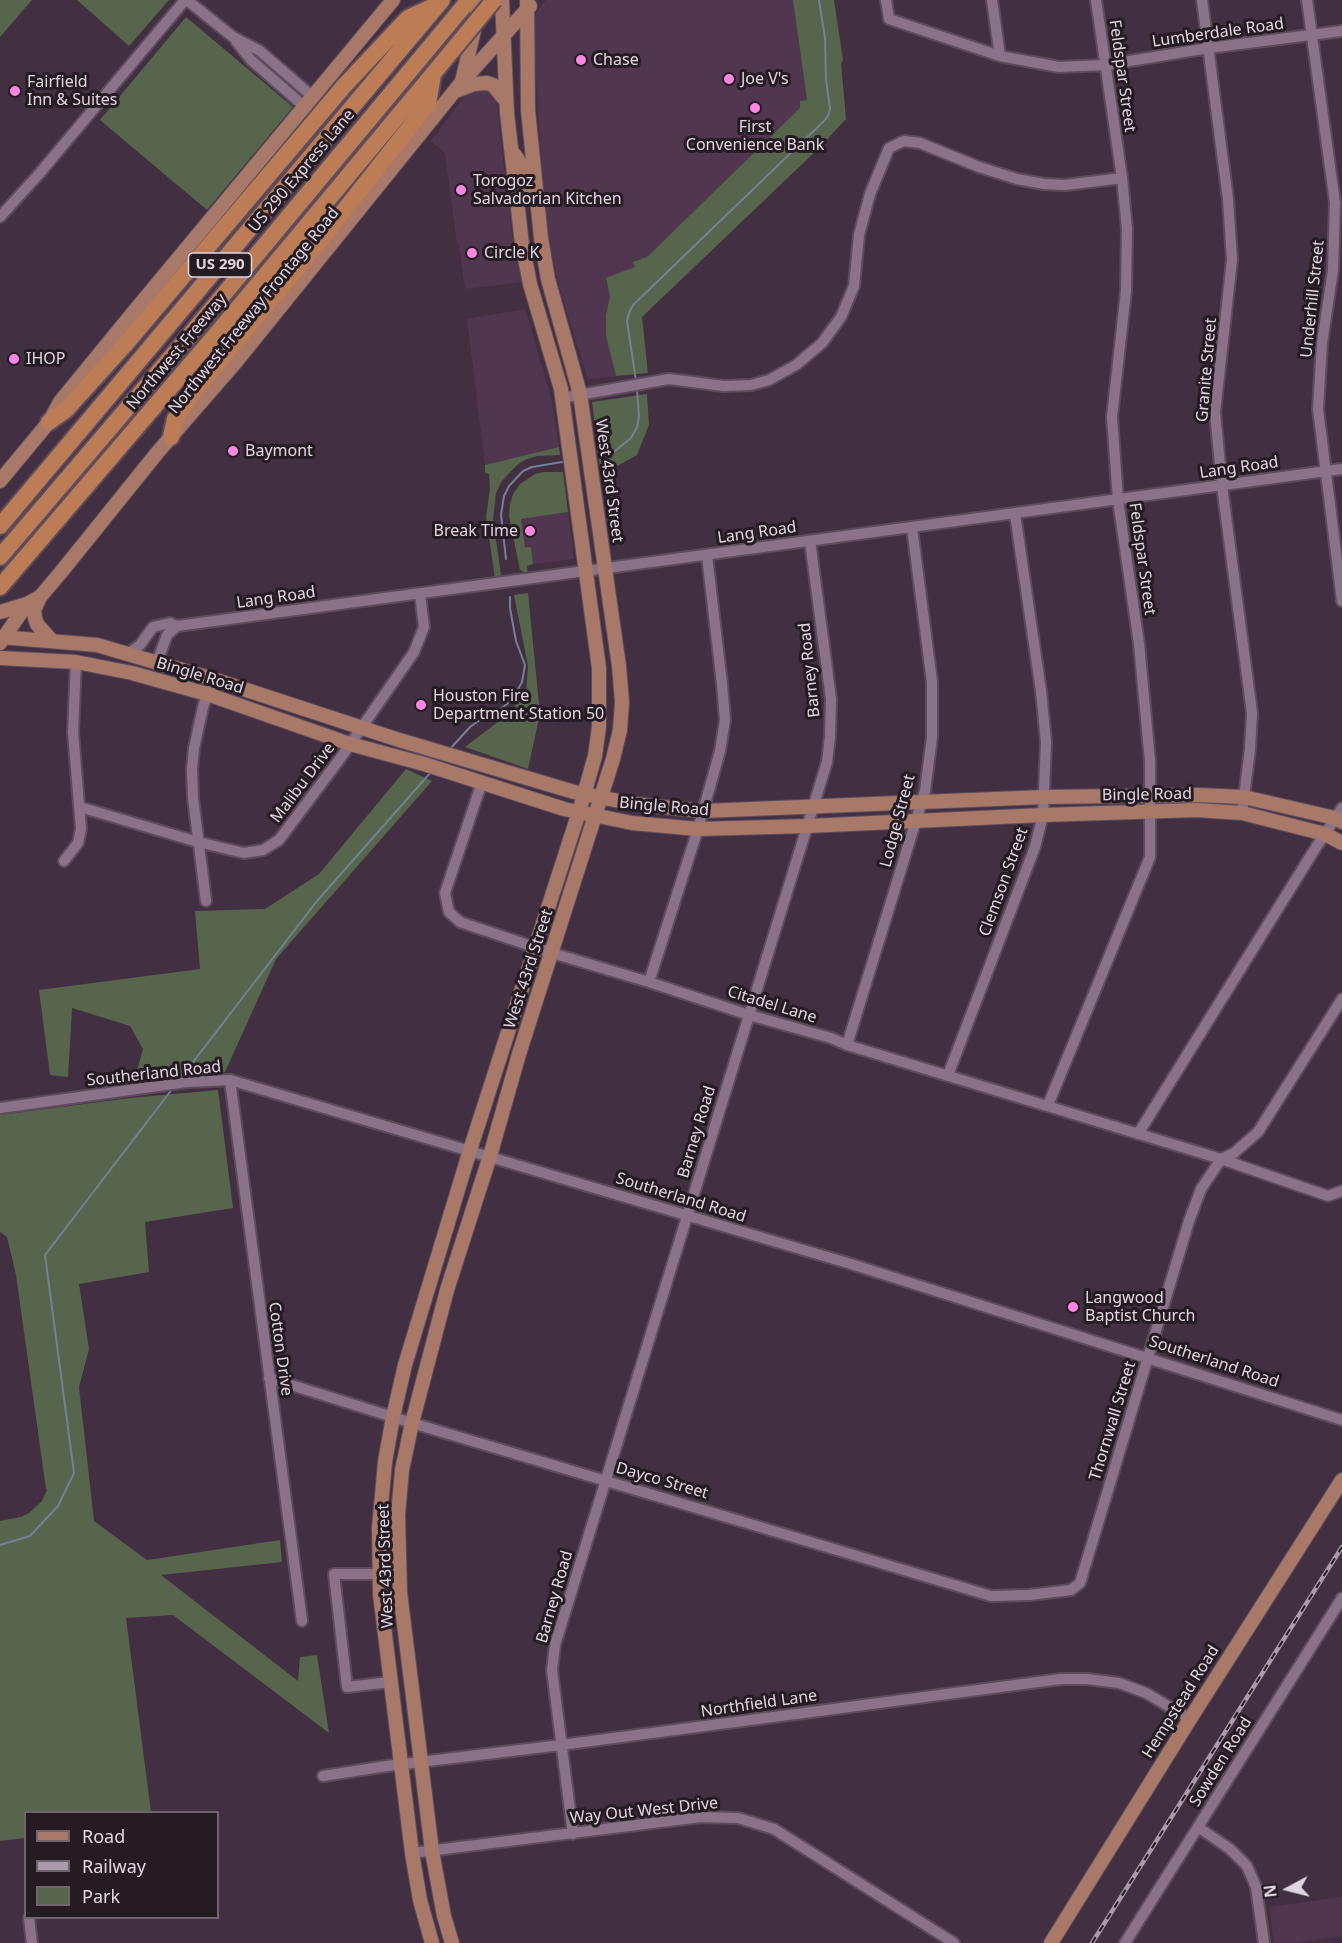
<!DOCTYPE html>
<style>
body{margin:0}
#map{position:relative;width:1342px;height:1943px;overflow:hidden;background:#432f42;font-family:"Noto Sans",sans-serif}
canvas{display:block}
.legend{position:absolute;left:24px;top:1811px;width:195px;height:108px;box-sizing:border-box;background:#241b23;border:2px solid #70656f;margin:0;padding:8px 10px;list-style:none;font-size:18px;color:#e2d5e1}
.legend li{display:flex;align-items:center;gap:12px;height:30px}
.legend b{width:30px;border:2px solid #70656f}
.north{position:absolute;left:1258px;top:1859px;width:60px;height:60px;-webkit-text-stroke:4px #241b23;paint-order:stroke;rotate:263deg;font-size:16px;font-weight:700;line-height:24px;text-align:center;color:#e2d5e1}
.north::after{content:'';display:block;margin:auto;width:21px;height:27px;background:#e2d5e1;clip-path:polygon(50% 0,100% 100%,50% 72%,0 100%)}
</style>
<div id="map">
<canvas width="1342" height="1943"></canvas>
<ul class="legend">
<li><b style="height:8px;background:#a87869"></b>Road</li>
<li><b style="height:8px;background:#ab9baa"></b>Railway</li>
<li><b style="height:16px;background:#56654c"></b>Park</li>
</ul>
<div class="north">N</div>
</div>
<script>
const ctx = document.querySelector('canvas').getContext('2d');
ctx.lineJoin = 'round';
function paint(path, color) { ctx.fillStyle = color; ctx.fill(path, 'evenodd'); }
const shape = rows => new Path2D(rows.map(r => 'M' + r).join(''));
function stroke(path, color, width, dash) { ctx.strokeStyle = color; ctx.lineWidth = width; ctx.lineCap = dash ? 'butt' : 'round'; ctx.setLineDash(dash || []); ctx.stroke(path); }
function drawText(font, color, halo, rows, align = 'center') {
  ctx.font = font + ' "Noto Sans",sans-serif'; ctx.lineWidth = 6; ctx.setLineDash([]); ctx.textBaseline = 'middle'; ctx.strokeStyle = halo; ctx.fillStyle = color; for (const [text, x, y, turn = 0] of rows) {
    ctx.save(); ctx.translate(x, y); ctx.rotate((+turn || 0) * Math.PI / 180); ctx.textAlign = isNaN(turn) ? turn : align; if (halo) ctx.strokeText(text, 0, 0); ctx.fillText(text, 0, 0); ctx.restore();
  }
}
const built = shape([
 [546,0,793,0,807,100,800,101,801,108,647,257,633,262,635,267,610,296,606,315,606,336,616,376,588,379,560,290,552,255,544,205,533,25,537,11],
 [485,88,493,93,496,99,514,251,522,282,465,289,459,244,457,244,445,153,431,141,465,96,472,90],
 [525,309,551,397,559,447,485,465,467,319],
 [568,512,574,559,533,564,531,548,525,548,521,519],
 [1342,1897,1342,1936,1294,1943,1274,1943,1269,1907]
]);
const green = shape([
 [0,0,32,0,0,37],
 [77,0,169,0,129,46],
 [793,0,834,0,843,60,841,63,846,119,819,148,642,317,648,373,616,376,606,336,606,315,610,296,606,278,635,267,633,262,647,257,800,108,800,101,807,100],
 [186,17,293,107,207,210,100,120],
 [647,394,649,425,637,455,610,470,611,474,601,475,592,402],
 [559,447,560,455,537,456,527,459,518,464,501,482,496,493,493,519,501,575,495,578,486,517,490,489,489,474,485,473,485,465],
 [544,472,563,472,568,512,521,519,525,547,531,547,533,564,527,566,528,574,520,570,509,516,510,504,513,494,520,484,535,474],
 [528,593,540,714,528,769,465,747,503,718,526,695,528,666,514,595],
 [406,769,432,781,276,959,225,1072,134,1081,143,1049,130,1026,72,1008,68,1077,50,1075,39,990,200,969,195,911,265,909,319,874],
 [218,1090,233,1208,145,1222,149,1272,79,1284,89,1349,79,1387,94,1521,147,1560,280,1540,282,1562,161,1575,298,1681,300,1657,317,1655,329,1733,173,1615,126,1618,151,1812,26,1812,25,1838,0,1841,0,1521,21,1517,29,1513,42,1501,47,1490,46,1489,16,1275,7,1237,0,1232,0,1115,130,1098]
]);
const stream = shape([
 [636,381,627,321,629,313,633,305,825,120,829,114,830,108,826,80,825,38,819,0],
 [600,456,615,451,631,438,637,427,639,416,637,390],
 [506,559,501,515,504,496,509,486,523,471,532,467,562,462],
 [450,749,470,727,484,717,498,711,512,700,522,682,525,665,516,641,510,608,510,597],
 [180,1079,317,901,431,772],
 [0,1545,30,1536,58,1506,74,1473,45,1255,173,1088]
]);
const minor = shape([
 [187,0,233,37,260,51,313,97],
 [886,0,889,19,1000,56,1059,67,1105,65,1209,48,1342,31],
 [992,0,1000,56],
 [1202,0,1228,199,1232,260,1215,412,1222,486,1252,713,1250,749,1242,813],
 [1307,0,1335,203,1333,270,1322,343,1318,409,1342,601],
 [236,41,251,60,305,107],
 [0,217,39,174,185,0],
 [562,398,669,379,724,386,751,385,769,380,796,365,822,343,841,317,854,286,859,235,870,194,889,148,904,141,920,143,979,167,1017,179,1044,184,1065,185,1122,178],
 [129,653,140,645,153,627,170,623,177,626],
 [157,662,167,635,177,626,1342,469],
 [482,782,445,893,449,912,460,922,552,953,649,982,749,1015,831,1038,847,1045,1221,1159,1328,1196,1342,1191],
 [80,807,198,842,244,853,263,850,279,840,342,756,414,652,424,627,420,594],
 [64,861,78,843,81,829,73,732,76,662],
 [206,901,193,798,192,769,194,748,203,707,213,679],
 [649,982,698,829,720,751,725,720,722,684,707,556],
 [847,1045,925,791,932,737,932,682,912,528],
 [948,1075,1035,847,1043,815,1046,742,1041,691,1015,514],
 [230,1080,302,1621],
 [1048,1105,1150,857,1150,761,1139,644,1118,500,1112,417,1126,291,1127,229,1122,178,1096,0],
 [0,1108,187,1082,230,1080,851,1264,1342,1420],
 [1138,1134,1313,852,1342,808],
 [269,1378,412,1423,991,1596,1029,1595,1071,1590,1080,1583,1189,1221,1201,1189,1221,1159,1234,1153,1258,1132,1342,999],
 [380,1574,334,1574,347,1687,390,1682],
 [323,1776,387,1766,561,1745,1061,1679,1087,1679,1119,1683,1146,1693,1190,1719],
 [1198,1827,1230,1849,1247,1866,1256,1887,1264,1943],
 [573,1834,552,1670,555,1645,827,762,830,737,831,699,810,541],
 [412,1853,701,1817,738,1818,774,1829,954,1943],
 [29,1918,32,1943],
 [1125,1943,1342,1598]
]);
const major = shape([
 [462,81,477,18,478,0],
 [456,91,474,84,487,83,493,85,506,101],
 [514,154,522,166,525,183,535,191],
 [0,481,49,422,60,402,132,314,393,0],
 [40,597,34,610,35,618,37,624,52,641],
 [0,612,27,604],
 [0,637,97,645,213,679,396,739,574,792,634,804,703,811,1044,797,1197,795,1244,797,1335,818,1342,822],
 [0,643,27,604,40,597,62,571,157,453,235,363,461,83,530,6],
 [0,658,76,662,132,673,207,694,350,744,424,764,564,809,632,823,698,829,808,826,1043,815,1196,810,1242,813,1325,834,1342,843],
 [432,1943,420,1900,412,1853,380,1594,379,1528,385,1462,393,1417,405,1365,470,1150,579,812,595,756,599,727,599,668,561,389,530,284,522,244,507,113,502,0],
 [452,1943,444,1916,432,1851,400,1592,398,1515,402,1470,412,1423,447,1290,490,1156,519,1054,613,759,620,730,622,702,619,666,580,394,548,279,541,238,528,110,527,0],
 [1051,1943,1190,1719,1342,1480]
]);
const highway = shape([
 [49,422,66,410,124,346,344,86,408,18,434,6],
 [171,437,175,419,193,393,319,242,428,104,433,75],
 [0,526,442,0],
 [0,557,189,336,469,0],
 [0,587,218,332,442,63]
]);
const rail = shape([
 [1092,1943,1342,1547]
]);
const highwayBridge = shape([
 [442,63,494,0]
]);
const markers = [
 [581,60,6,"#fd86e2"],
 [729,79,6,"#fd86e2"],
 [15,91,6,"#fd86e2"],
 [755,108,6,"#fd86e2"],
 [461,190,6,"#fd86e2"],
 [472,253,6,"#fd86e2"],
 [14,359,6,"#fd86e2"],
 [233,451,6,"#fd86e2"],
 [530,531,6,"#fd86e2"],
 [421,705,6,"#fd86e2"],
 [1073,1307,6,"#fd86e2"]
];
const shields = [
 [220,265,63]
];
const shieldNames = [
 ["US 290",220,265]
];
const streetNames = [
 ["Lumberdale Road",1218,33,-8],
 ["Feldspar Street",1122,76,82],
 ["US 290 Express Lane",302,171,-50],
 ["Underhill Street",1313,299,-84],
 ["Northwest Freeway Frontage Road",254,311,-51],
 ["Northwest Freeway",177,352,-50],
 ["Granite Street",1207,370,-85],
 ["Lang Road",1239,468,-8],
 ["West 43rd Street",609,481,82],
 ["Lang Road",757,533,-8],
 ["Feldspar Street",1142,559,82],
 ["Lang Road",276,598,-8],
 ["Barney Road",810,670,-96],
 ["Bingle Road",200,676,17],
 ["Malibu Drive",303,783,-53],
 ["Bingle Road",1147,795,-1],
 ["Bingle Road",664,807,5],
 ["Lodge Street",898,821,-75],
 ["Clemson Street",1004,882,-70],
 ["West 43rd Street",529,969,-72],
 ["Citadel Lane",772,1005,17],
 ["Southerland Road",154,1074,-6],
 ["Barney Road",697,1132,-73],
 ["Southerland Road",681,1198,17],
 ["Cotton Drive",280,1349,82],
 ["Southerland Road",1214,1362,18],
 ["Thornwall Street",1113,1421,-73],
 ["Dayco Street",662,1481,16],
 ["West 43rd Street",386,1566,-92],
 ["Barney Road",555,1597,-74],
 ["Hempstead Road",1181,1702,-58],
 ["Northfield Lane",759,1704,-8],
 ["Sowden Road",1221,1762,-58],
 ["Way Out West Drive",644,1811,-6]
];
const poiNames = [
 ["Chase",593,60],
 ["Joe V's",741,79],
 ["Fairfield",27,82],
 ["Inn & Suites",27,100],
 ["First",755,127,"center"],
 ["Convenience Bank",755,145,"center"],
 ["Torogoz",473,181],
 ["Salvadorian Kitchen",473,199],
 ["Circle K",484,253],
 ["IHOP",26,359],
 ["Baymont",245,451],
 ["Break Time",518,531,"right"],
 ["Houston Fire",433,696],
 ["Department Station 50",433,714],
 ["Langwood",1085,1298],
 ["Baptist Church",1085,1316]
];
paint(built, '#50374f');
paint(green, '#56654c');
stroke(stream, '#748097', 2);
stroke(minor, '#5d4c5c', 14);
stroke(major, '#5d4c5c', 16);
stroke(highway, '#5d4c5c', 20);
stroke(minor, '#8a7388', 10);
stroke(major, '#a87869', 14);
stroke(highway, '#bc7c55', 16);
stroke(rail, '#ab9baa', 4.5);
stroke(rail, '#241b23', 2, [7]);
stroke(highwayBridge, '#5d4c5c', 20, []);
stroke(highwayBridge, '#bc7c55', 16);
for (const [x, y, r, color] of markers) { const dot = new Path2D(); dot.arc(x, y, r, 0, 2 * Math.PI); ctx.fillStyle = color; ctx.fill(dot); stroke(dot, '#241b23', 2); }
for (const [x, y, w] of shields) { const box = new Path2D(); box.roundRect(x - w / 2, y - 12, w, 24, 4.5); ctx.fillStyle = '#241b23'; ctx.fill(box); stroke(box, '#e2d5e1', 1.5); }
drawText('bold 15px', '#e2d5e1', null, shieldNames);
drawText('16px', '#e2d5e1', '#241b23', streetNames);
drawText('16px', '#e2d5e1', '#241b23', poiNames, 'left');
</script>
